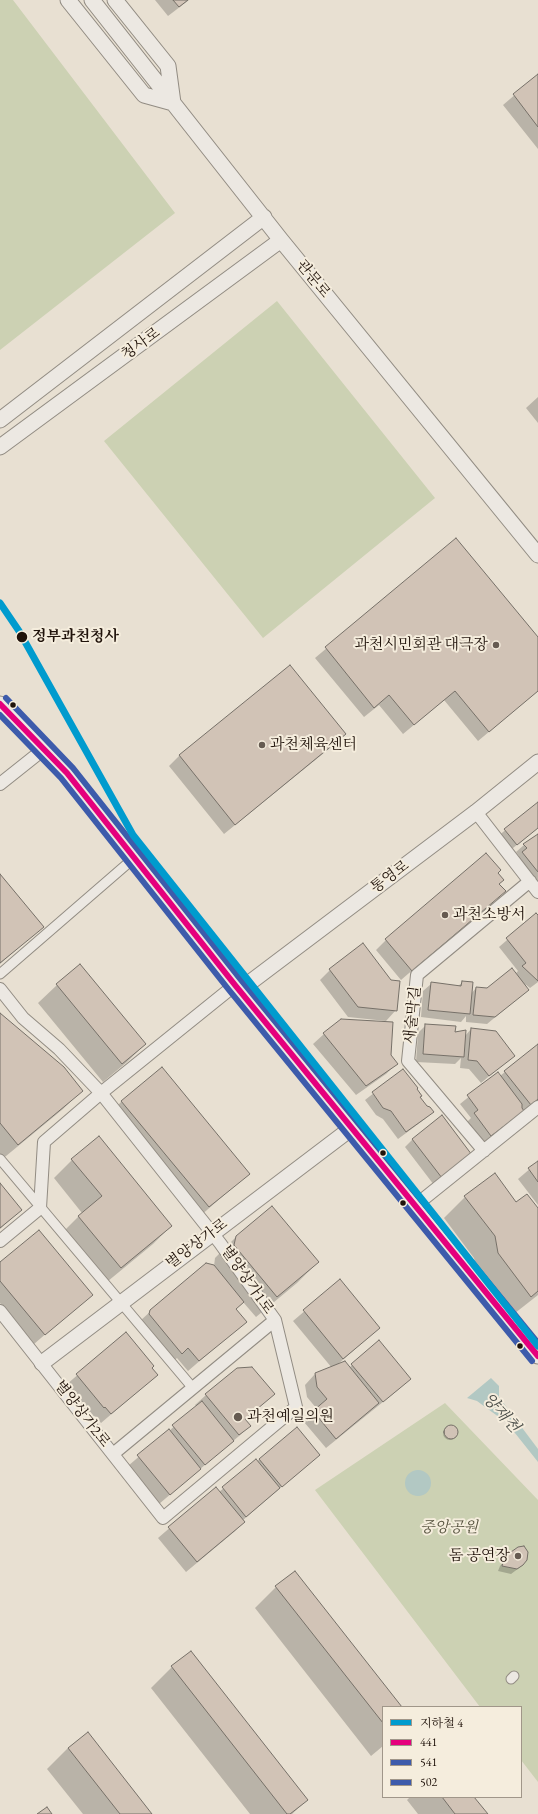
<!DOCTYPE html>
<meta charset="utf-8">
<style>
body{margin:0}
#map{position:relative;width:538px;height:1814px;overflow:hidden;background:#e8e0d2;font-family:"EB Garamond","Noto Serif KR",serif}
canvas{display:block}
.legend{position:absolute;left:382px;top:1706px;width:140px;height:92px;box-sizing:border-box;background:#f5eddd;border:1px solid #a09689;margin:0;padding:5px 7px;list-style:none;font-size:12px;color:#20130b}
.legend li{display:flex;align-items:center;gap:8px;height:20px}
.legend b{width:20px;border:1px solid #a09689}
</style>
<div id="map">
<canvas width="538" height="1814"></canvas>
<ul class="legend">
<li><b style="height:5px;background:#009bce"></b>지하철 4</li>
<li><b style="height:5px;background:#e5007d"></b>441</li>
<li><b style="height:5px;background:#3d5bab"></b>541</li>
<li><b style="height:5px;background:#3d5bab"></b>502</li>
</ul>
</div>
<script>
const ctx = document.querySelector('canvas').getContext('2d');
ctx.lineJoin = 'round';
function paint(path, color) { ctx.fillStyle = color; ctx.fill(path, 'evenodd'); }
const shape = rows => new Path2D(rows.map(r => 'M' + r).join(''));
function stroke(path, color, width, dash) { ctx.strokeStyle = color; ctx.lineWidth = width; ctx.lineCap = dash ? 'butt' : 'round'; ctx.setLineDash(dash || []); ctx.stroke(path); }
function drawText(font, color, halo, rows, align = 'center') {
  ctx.font = font + ' "EB Garamond","Noto Serif KR",serif'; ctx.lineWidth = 4; ctx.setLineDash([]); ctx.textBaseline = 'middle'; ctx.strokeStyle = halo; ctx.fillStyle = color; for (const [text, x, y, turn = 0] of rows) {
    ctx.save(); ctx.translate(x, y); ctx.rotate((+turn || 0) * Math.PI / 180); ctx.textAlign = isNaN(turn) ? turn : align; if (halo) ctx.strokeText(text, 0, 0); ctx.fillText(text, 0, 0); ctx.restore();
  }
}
const green = shape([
 [0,0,13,0,175,213,0,350],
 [277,301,435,498,263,638,104,441],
 [445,1403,538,1500,538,1782,521,1760,521,1707,480,1707,315,1490]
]);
const water = shape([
 [491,1378,499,1386,499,1397,538,1449,538,1462,507,1423,477,1401,467,1398],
 '405 1483a13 13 0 1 1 26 0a13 13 0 1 1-26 0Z'
]);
const shadow = shape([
 [155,0,189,0,168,16],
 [538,75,538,149,503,105],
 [538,397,538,423,526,408],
 [456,539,538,639,538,691,478,741,444,700,403,734,379,705,364,717,315,658],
 [290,666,345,734,335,744,224,834,169,766,179,756],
 [538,803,538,828,508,852,497,837],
 [538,836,538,889,515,861,519,856,516,852,524,845],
 [497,873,498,884,504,891,401,980,376,950,386,940],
 [0,876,42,927,0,964],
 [536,915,538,917,538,982,530,988,525,984,528,990,487,1024,466,1022,466,1016,461,1022,421,1017,423,991,431,984,458,986,463,982,471,994,476,988,487,989,515,974,518,971,499,947],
 [80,965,145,1044,127,1062,103,1082,38,1003,57,985],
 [330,970,396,1010,386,1021,348,1017,320,980],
 [0,1013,82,1090,63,1109,0,1161],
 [426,1025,465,1036,471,1029,514,1055,481,1083,469,1069,460,1068,461,1058,455,1064,416,1062,418,1033],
 [324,1034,390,1055,396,1064,386,1074,356,1095,313,1044],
 [538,1045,538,1099,483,1143,467,1122,471,1118,460,1104,498,1073,500,1076],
 [403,1070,416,1089,419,1097,426,1107,433,1112,425,1119,398,1139,383,1119,376,1115,365,1100],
 [122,1101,248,1174,199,1217,112,1111],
 [99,1138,171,1226,153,1244,102,1286,60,1235,82,1213,54,1178,72,1160],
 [413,1139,471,1155,434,1185,405,1147],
 [538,1162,538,1205,518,1179],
 [0,1185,21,1210,0,1229],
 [465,1197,516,1203,538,1210,538,1295,510,1317,478,1274,474,1258,444,1218],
 [236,1237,318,1262,297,1283,256,1317,243,1302,235,1309,245,1322,188,1371,177,1358,171,1363,140,1321,151,1311,214,1266,215,1258],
 [0,1264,91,1295,34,1344,0,1303],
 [340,1281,379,1328,337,1365,349,1368,352,1365,409,1379,399,1389,326,1448,304,1422,317,1409,307,1397,305,1385,315,1374,332,1368,293,1321],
 [126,1333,157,1375,101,1423,95,1416,93,1417,66,1385],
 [237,1369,273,1394,245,1420,249,1426,239,1436,159,1504,128,1466,197,1407,195,1405,206,1395],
 '443 1433a7 7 0 1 1 14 0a7 7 0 1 1-14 0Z',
 [297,1429,319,1455,243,1520,244,1522,234,1532,186,1572,158,1538,216,1488,219,1492],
 [506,1559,523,1565,511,1574,498,1571,500,1566],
 [276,1587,401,1707,383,1707,383,1746,371,1756,255,1608],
 [191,1652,307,1800,292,1814,250,1814,151,1688,172,1667],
 [68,1748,151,1814,83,1814,47,1769],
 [410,1797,473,1797,486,1814,418,1814,407,1800]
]);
const building = shape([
 [173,0,188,0,179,7,173,0],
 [538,74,538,127,513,94,538,74],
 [456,538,538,637,538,691,489,732,455,691,414,725,389,695,374,708,325,647,456,538],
 [290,665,346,734,235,825,179,755,290,665],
 [538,802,538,828,517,845,504,829,538,802],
 [538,834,538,872,522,852,527,848,523,844,538,834],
 [486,853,501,870,498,873,504,880,499,884,506,891,412,971,385,939,486,853],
 [0,874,44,927,0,963,0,874],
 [536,913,538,915,538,981,522,966,526,963,506,938,536,913],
 [363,943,391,980,400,981,397,1011,358,1007,329,969,363,943],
 [80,964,146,1044,122,1064,56,984,80,964],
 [512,968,529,990,495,1017,473,1015,476,987,487,988,512,968],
 [462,981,473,982,470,1014,428,1010,431,982,461,986,462,981],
 [0,1013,64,1067,83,1091,18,1145,0,1123,0,1013],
 [341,1019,393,1022,391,1055,398,1064,366,1086,323,1033,341,1019],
 [425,1024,456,1026,455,1032,466,1030,464,1057,423,1054,425,1024],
 [471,1028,496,1031,515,1056,489,1076,477,1061,468,1060,471,1028],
 [538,1044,538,1099,531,1105,504,1071,538,1044],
 [162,1067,250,1174,209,1207,121,1101,162,1067],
 [403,1069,418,1088,417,1089,422,1096,420,1097,427,1106,430,1107,434,1112,406,1132,391,1111,383,1108,372,1092,403,1069],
 [498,1072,522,1104,522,1108,524,1111,491,1136,474,1113,478,1110,467,1095,498,1072],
 [442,1115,472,1155,442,1178,412,1139,442,1115],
 [99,1136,172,1226,121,1268,78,1216,102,1196,71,1159,99,1136],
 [538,1161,538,1182,528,1168,538,1161],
 [495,1173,516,1202,527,1194,538,1208,538,1291,531,1297,498,1253,495,1236,464,1196,495,1173],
 [0,1183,22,1210,0,1228,0,1183],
 [272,1206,319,1262,277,1297,234,1245,236,1236,272,1206],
 [39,1230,93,1295,45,1335,0,1281,0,1262,39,1230],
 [206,1263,214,1265,244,1302,236,1309,247,1322,199,1361,188,1348,182,1354,149,1314,150,1310,206,1263],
 [340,1279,380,1328,343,1359,303,1310,340,1279],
 [126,1332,154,1366,152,1368,158,1375,111,1414,105,1407,104,1408,76,1374,126,1332],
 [379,1340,411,1379,383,1402,351,1364,379,1340],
 [345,1361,379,1403,336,1439,313,1411,327,1399,317,1387,315,1373,345,1361],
 [252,1367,275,1394,245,1419,251,1426,239,1435,205,1394,237,1368,252,1367],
 [202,1401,234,1441,205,1465,172,1425,202,1401],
 '444 1432a7 7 0 1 1 14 0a7 7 0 1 1-14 0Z',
 [297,1427,320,1455,282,1487,259,1459,297,1427],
 [169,1429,201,1469,170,1495,137,1455,169,1429],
 [256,1459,280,1488,246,1517,222,1487,256,1459],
 [216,1487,245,1522,197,1562,168,1527,216,1487],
 [524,1546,528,1552,527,1560,523,1565,517,1569,502,1566,504,1559,511,1552,518,1547,524,1546],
 [295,1571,402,1707,383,1707,383,1723,275,1586,295,1571],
 [191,1651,308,1800,290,1814,287,1814,171,1666,191,1651],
 [88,1732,152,1814,120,1814,68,1748,88,1732],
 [442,1797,474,1797,488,1814,455,1814,442,1797],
 [47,1807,52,1814,37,1814,47,1807]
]);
const pedestrian = shape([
 [0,974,134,858],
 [0,1159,192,1387],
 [511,1679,514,1676]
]);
const minor = shape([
 [0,784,44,749],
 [476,812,538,892],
 [0,989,23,1018,59,1049,101,1093,220,1243,275,1320,296,1407,163,1518,0,1311],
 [484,1151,408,1061,417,975,530,881],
 [416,1205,538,1107],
 [0,1241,40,1208,44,1142,101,1093,235,985],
 [113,1454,275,1320]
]);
const tertiary = shape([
 [68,0,144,95,173,103,168,66,115,0],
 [92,0,281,240,538,555],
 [0,420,264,217],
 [0,447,281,240],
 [0,704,67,773,235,985,538,1356],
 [240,990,476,812,538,762],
 [42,1363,353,1127]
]);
const bus1 = shape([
 [0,704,67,773,235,985,538,1356]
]);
const bus2 = shape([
 [0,715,61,778,229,990,532,1361]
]);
const bus3 = shape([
 [6,698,73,768,241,980,538,1343]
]);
const metro1 = shape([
 [0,603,19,631,133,835,538,1346]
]);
const markers = [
 [22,637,6,"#20130b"],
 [496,645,4,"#665b51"],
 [13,705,3.5,"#20130b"],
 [262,745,4,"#665b51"],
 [445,915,4,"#665b51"],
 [383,1153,3.5,"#20130b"],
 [403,1203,3.5,"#20130b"],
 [520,1346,3.5,"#20130b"],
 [238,1417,5,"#665b51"],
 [518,1556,4,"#665b51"]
];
const streetNames = [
 ["관문로",313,279,51],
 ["청사로",141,344,-36],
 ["통영로",390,877,-37],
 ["새술막길",413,1015,-84],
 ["별양상가로",197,1244,-37],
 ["별양상가1로",247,1280,55],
 ["별양상가2로",82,1414,52]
];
const stopNames = [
 ["정부과천청사",32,637]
];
const poiNames = [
 ["과천시민회관 대극장",488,645,"right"],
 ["과천체육센터",270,745],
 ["과천소방서",453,915],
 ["과천예일의원",247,1417],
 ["돔 공연장",510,1556,"right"]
];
const parkNames = [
 ["중앙공원",449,1528]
];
const waterNames = [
 ["양재천",501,1413,48]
];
paint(green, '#ccd1b3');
paint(water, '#b2c8c3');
paint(shadow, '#0003');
paint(building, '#d1c3b6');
stroke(building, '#767068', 1);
stroke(pedestrian, '#928c83', 11);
stroke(minor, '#928c83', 14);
stroke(tertiary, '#928c83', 17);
stroke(pedestrian, '#ece8e2', 9);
stroke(minor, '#ece8e2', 12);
stroke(tertiary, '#ece8e2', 15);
stroke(bus1, '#e5007d', 6);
stroke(bus2, '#3d5bab', 6);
stroke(bus3, '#3d5bab', 6);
stroke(metro1, '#009bce', 7);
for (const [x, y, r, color] of markers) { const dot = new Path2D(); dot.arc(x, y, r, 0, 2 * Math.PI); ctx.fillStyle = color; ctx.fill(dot); stroke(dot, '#f5eddd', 1.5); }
drawText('15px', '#20130b', '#f5eddd', streetNames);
drawText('bold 15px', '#20130b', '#f5eddd', stopNames, 'left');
drawText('15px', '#20130b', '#f5eddd', poiNames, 'left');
drawText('italic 15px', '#54513d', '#f5eddd', parkNames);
drawText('italic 16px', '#4b4e49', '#f5eddd', waterNames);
</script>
